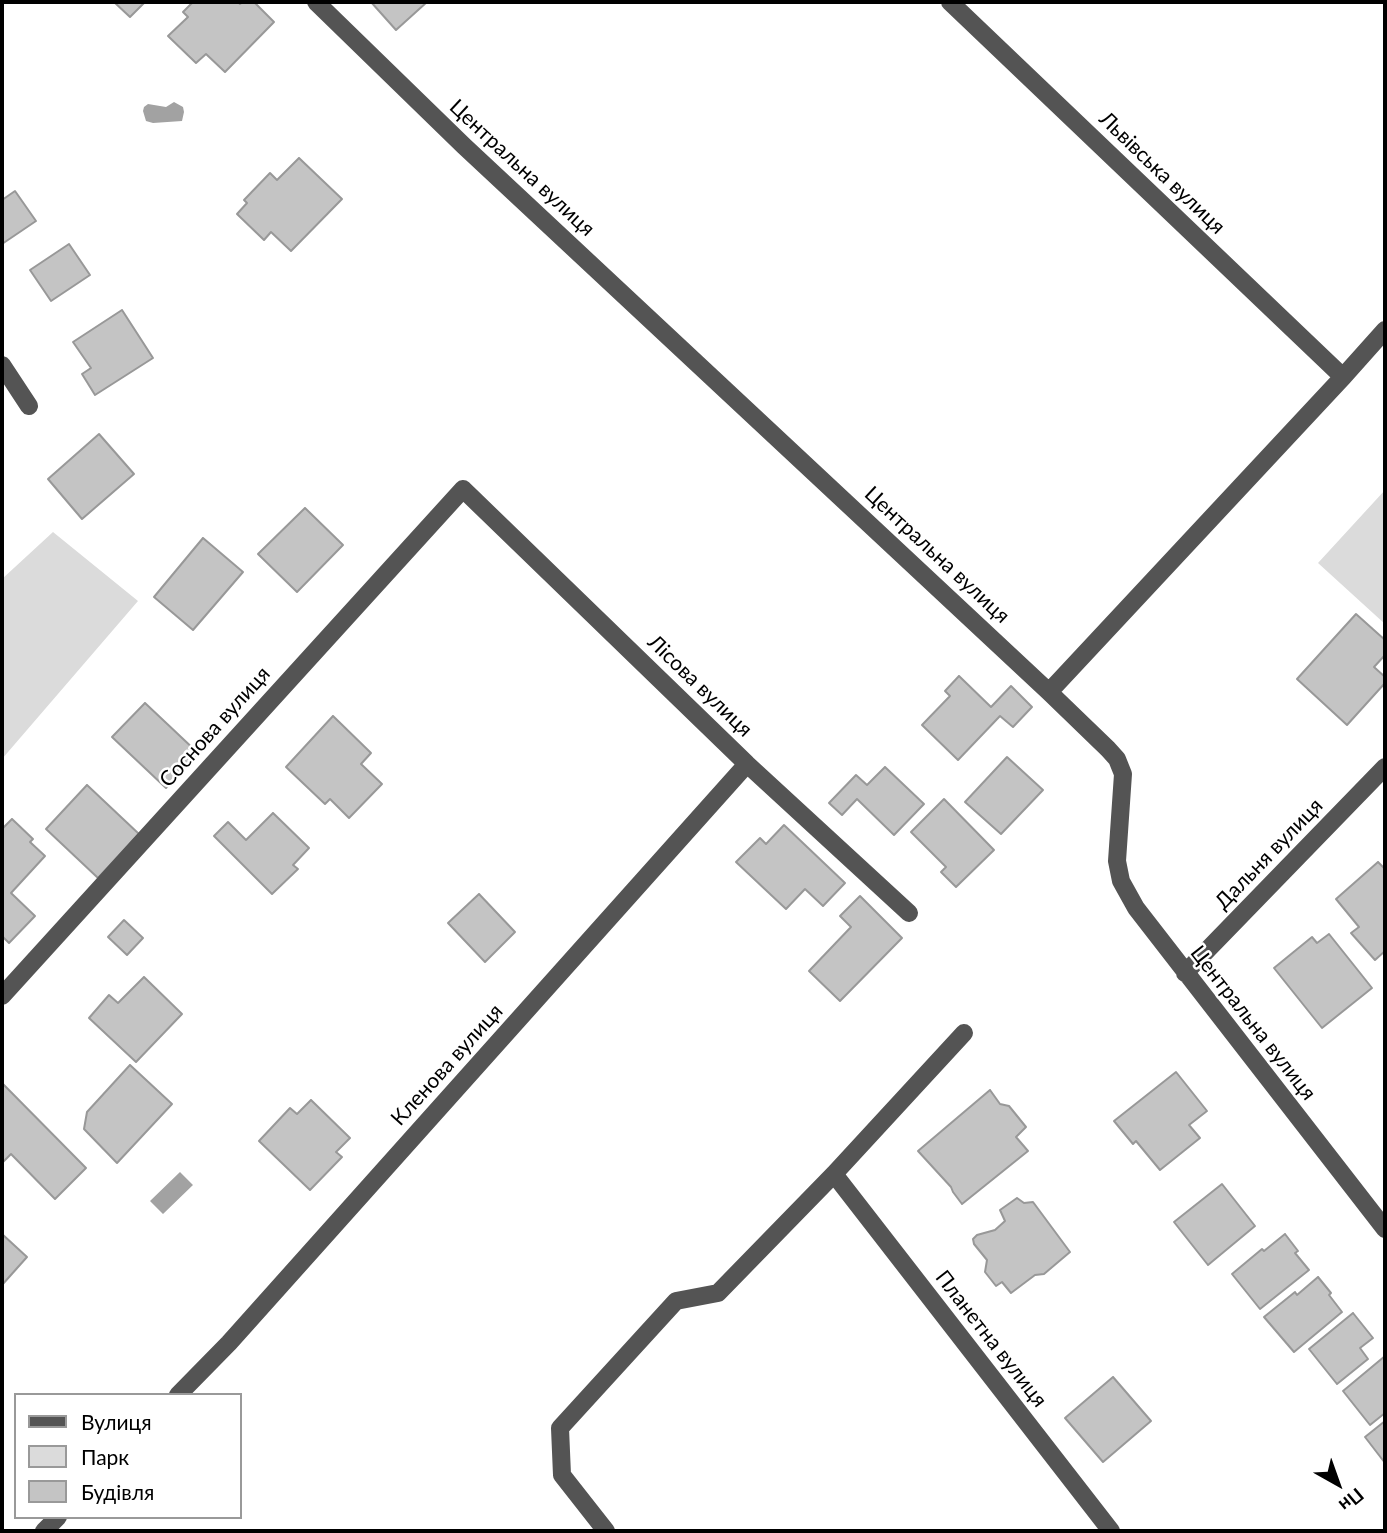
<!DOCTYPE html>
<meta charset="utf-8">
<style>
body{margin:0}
#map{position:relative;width:1387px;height:1533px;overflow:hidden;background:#fff;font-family:Lato,sans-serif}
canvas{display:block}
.frame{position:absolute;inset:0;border:4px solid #000;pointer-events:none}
.legend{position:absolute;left:14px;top:1393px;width:228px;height:126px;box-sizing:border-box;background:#fff;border:2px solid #999;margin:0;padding:9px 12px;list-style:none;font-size:21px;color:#000}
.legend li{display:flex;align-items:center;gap:14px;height:35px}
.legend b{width:35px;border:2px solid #999}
.north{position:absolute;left:1303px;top:1449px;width:70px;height:70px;-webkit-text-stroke:5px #fff;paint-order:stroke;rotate:140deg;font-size:19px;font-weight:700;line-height:28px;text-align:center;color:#000}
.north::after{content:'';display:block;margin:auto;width:24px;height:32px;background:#000;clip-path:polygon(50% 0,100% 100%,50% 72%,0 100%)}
</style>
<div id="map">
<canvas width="1387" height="1533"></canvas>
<div class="frame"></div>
<ul class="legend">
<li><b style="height:9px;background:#545454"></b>Вулиця</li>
<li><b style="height:19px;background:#dbdbdb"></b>Парк</li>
<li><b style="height:19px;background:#c4c4c4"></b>Будівля</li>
</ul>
<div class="north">Пн</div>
</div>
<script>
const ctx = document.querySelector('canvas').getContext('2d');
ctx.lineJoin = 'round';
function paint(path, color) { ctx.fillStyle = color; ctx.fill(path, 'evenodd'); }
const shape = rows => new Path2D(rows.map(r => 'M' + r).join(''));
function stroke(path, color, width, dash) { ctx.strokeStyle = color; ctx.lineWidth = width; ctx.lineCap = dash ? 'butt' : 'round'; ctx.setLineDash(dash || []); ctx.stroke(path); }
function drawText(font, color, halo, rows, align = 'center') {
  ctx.font = font + ' Lato,sans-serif'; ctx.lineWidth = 5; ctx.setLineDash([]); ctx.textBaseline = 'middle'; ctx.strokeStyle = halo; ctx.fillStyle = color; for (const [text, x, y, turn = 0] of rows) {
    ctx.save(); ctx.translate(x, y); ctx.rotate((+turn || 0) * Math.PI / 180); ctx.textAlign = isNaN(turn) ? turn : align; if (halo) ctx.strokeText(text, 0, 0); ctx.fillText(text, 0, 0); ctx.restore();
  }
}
const green = shape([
 [1385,490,1385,624,1318,563],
 [53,532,138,601,2,759,2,579]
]);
const water = shape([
 [174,102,183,107,184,112,182,121,153,123,146,121,143,111,144,107,148,104,166,107],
 [180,1172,193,1185,163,1214,150,1201]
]);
const building = shape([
 [114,2,145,2,130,17,114,2],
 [193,2,238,2,240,4,243,2,254,2,274,22,225,72,206,54,196,63,168,36,188,17,183,12,193,2],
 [371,2,427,2,396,30,371,2],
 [299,158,342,199,291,251,271,232,264,240,237,214,247,203,244,200,270,173,277,180,299,158],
 [15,191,36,221,2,244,2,200,15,191],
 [69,244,90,275,51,301,30,270,69,244],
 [122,310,153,358,95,395,82,374,91,368,73,342,122,310],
 [99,434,134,474,82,519,48,479,99,434],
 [305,508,343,545,297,592,258,554,305,508],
 [203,538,243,572,193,630,154,597,203,538],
 [1356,614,1385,640,1385,655,1374,667,1385,677,1385,683,1347,725,1297,679,1356,614],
 [959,676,991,707,1011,686,1032,707,1013,727,1000,716,958,760,922,725,950,696,945,691,959,676],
 [145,703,198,753,166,788,112,737,145,703],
 [333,716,371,753,361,764,382,784,349,818,330,799,325,804,286,767,333,716],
 [1007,757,1043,790,1001,834,965,802,1007,757],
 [885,767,924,804,894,835,857,799,842,815,829,803,856,775,867,785,885,767],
 [87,785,139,834,98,878,46,829,87,785],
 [944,799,994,850,956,887,941,872,946,867,911,832,944,799],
 [273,813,309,848,293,865,298,869,272,894,214,836,228,822,246,840,273,813],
 [12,819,33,839,30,842,45,856,11,893,35,916,9,943,2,936,2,829,12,819],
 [784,825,845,883,823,906,805,889,786,909,736,862,760,838,766,844,784,825],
 [1378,862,1385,869,1385,951,1375,960,1351,933,1359,927,1336,899,1378,862],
 [479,894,515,932,485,962,448,923,479,894],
 [860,896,902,938,840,1001,809,971,851,927,840,916,860,896],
 [124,920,143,938,127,955,108,937,124,920],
 [1329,934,1372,988,1322,1028,1274,968,1312,937,1317,943,1329,934],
 [144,977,182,1014,136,1062,89,1018,109,995,118,1003,144,977],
 [130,1065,172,1104,117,1163,84,1129,87,1112,130,1065],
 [1176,1072,1207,1111,1189,1125,1200,1138,1160,1170,1136,1141,1133,1144,1114,1121,1176,1072],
 [2,1083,86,1168,55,1199,11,1154,2,1163,2,1083],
 [990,1090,1000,1104,1009,1106,1026,1127,1016,1137,1028,1151,962,1204,953,1192,951,1187,918,1151,990,1090],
 [311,1100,350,1138,336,1152,342,1157,310,1190,259,1141,290,1108,297,1114,311,1100],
 [1222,1184,1255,1226,1208,1265,1174,1222,1222,1184],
 [1017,1198,1024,1203,1033,1202,1070,1252,1044,1274,1035,1275,1011,1293,1002,1282,996,1286,985,1272,987,1260,974,1244,973,1239,977,1235,995,1230,1005,1221,1000,1210,1017,1198],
 [2,1234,27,1257,2,1285,2,1234],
 [1285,1234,1298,1251,1295,1253,1309,1270,1260,1309,1232,1274,1262,1249,1264,1251,1285,1234],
 [1318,1277,1331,1293,1329,1295,1342,1312,1294,1352,1264,1317,1295,1292,1297,1295,1318,1277],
 [1353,1313,1373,1338,1360,1348,1368,1359,1337,1384,1309,1349,1353,1313],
 [1385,1356,1385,1413,1370,1425,1343,1391,1385,1356],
 [1113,1377,1151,1421,1103,1462,1065,1418,1113,1377],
 [1385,1421,1385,1463,1365,1437,1385,1421]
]);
const minor = shape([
 [316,2,464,146,1049,692,1108,749,1117,759,1123,774,1117,861,1121,881,1136,908,1385,1229],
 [950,2,1343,377],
 [2,365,29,406],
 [1049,692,1343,377,1385,330],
 [1185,973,1385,767],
 [2,996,463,489,747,764,909,913],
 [834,1174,1111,1531],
 [178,1395,229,1343,747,764],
 [44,1531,58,1517],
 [606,1531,562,1475,560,1428,676,1301,718,1293,834,1174,964,1033]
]);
const streetNames = [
 ["Центральна вулиця",522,168,43],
 ["Львівська вулиця",1162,173,44],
 ["Центральна вулиця",937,555,43],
 ["Лісова вулиця",700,686,44],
 ["Соснова вулиця",215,727,-48],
 ["Дальня вулиця",1269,854,-46],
 ["Центральна вулиця",1253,1023,52],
 ["Кленова вулиця",447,1065,-48],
 ["Планетна вулиця",991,1339,52]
];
paint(green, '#dbdbdb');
paint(water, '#a2a2a2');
paint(building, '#c4c4c4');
stroke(building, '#989898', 2);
stroke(minor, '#545454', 18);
drawText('21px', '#000', '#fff', streetNames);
</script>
